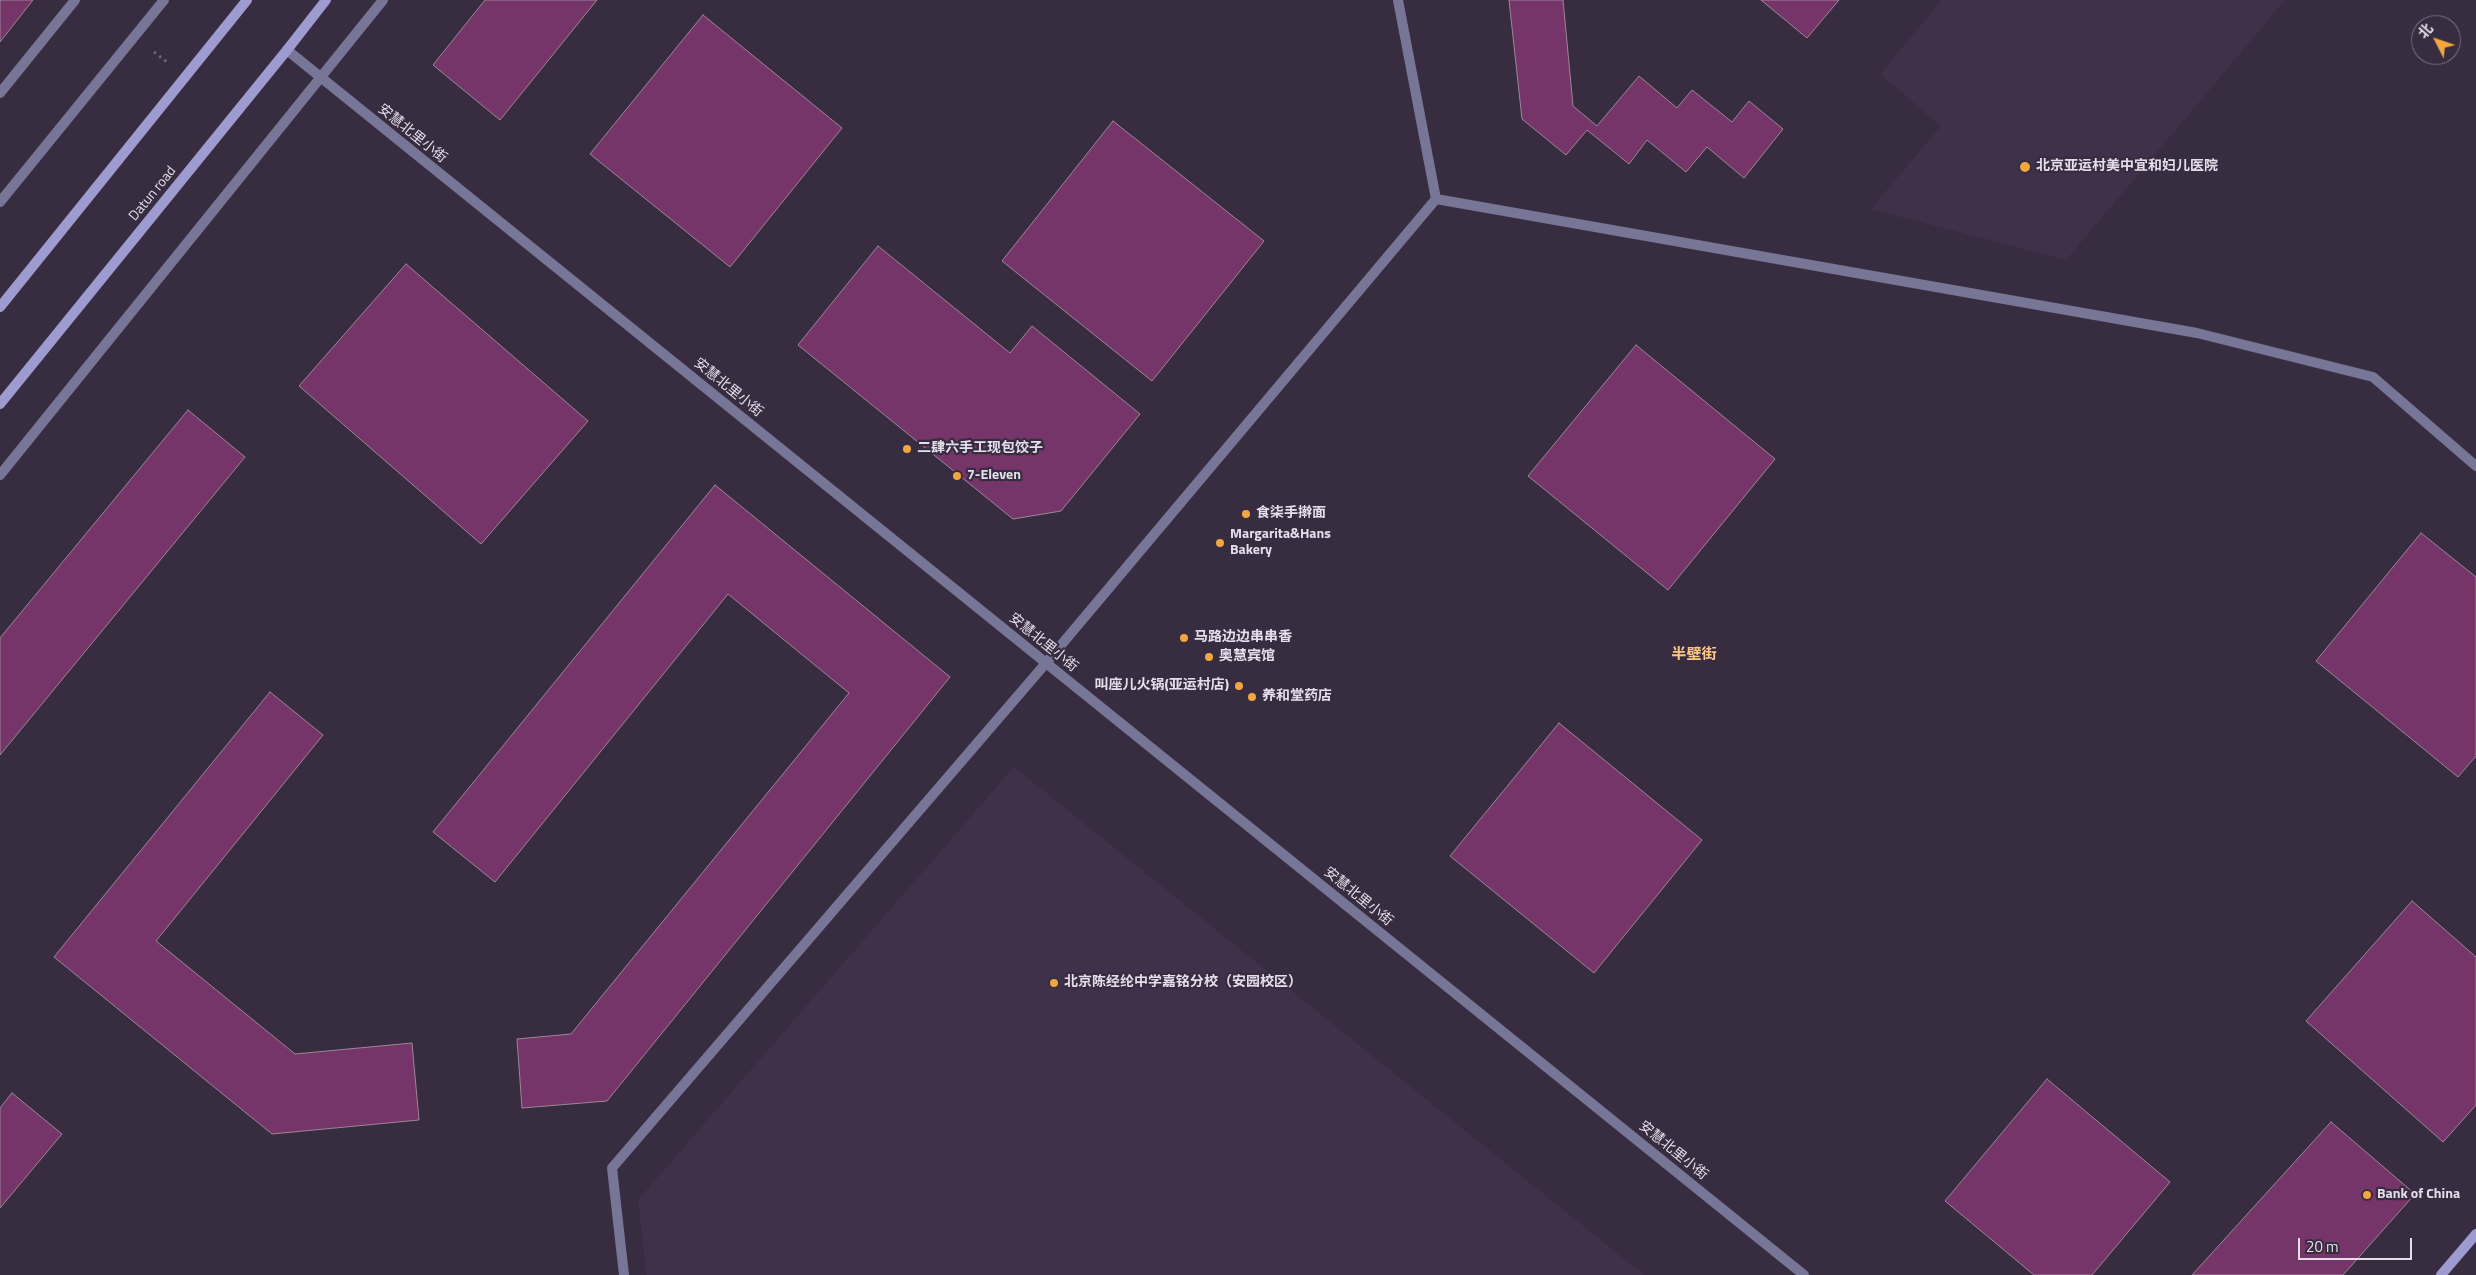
<!DOCTYPE html>
<meta charset="utf-8">
<style>
body{margin:0}
#map{position:relative;width:2476px;height:1275px;overflow:hidden;background:#382d40;font-family:"Titillium Web","Noto Sans SC",sans-serif}
canvas{display:block}
.north{position:absolute;left:2411px;top:15px;width:50px;height:50px;box-sizing:border-box;background:#382d40;border:1px solid #7d7484;border-radius:50%;rotate:311deg;font-size:14px;font-weight:700;line-height:20px;text-align:center;color:#e5deea}
.north::after{content:'';display:block;margin:auto;width:18px;height:22px;background:#f1a640;clip-path:polygon(50% 0,100% 100%,50% 72%,0 100%)}
.scale{position:absolute;left:2298px;top:1238px;width:114px;height:22px;box-sizing:border-box;border:2px solid #e5deea;border-top:0;padding-left:6px;font-size:15px;line-height:18px;white-space:nowrap;color:#e5deea;-webkit-text-stroke:4px #382d40;paint-order:stroke}
</style>
<div id="map">
<canvas width="2476" height="1275"></canvas>
<div class="north">北</div>
<div class="scale">20 m</div>
</div>
<script>
const ctx = document.querySelector('canvas').getContext('2d');
ctx.lineJoin = 'round';
function paint(path, color) { ctx.fillStyle = color; ctx.fill(path, 'evenodd'); }
const shape = rows => new Path2D(rows.map(r => 'M' + r).join(''));
function stroke(path, color, width, dash) { ctx.strokeStyle = color; ctx.lineWidth = width; ctx.lineCap = dash ? 'butt' : 'round'; ctx.setLineDash(dash || []); ctx.stroke(path); }
function drawText(font, color, halo, rows, align = 'center') {
  ctx.font = font + ' "Titillium Web","Noto Sans SC",sans-serif'; ctx.lineWidth = 4.5; ctx.setLineDash([]); ctx.textBaseline = 'middle'; ctx.strokeStyle = halo; ctx.fillStyle = color; for (const [text, x, y, turn = 0] of rows) {
    ctx.save(); ctx.translate(x, y); ctx.rotate((+turn || 0) * Math.PI / 180); ctx.textAlign = isNaN(turn) ? turn : align; if (halo) ctx.strokeText(text, 0, 0); ctx.fillText(text, 0, 0); ctx.restore();
  }
}
const built = shape([
 [1942,0,2285,0,2066,260,1871,209,1941,126,1880,74],
 [1014,767,1644,1275,647,1275,638,1200]
]);
const building = shape([
 [0,0,33,0,0,42,0,0],
 [485,0,597,0,500,120,433,65,485,0],
 [1509,0,1563,0,1573,106,1597,126,1639,76,1677,108,1692,90,1732,122,1749,101,1783,129,1744,178,1707,147,1686,172,1647,140,1629,164,1587,130,1566,155,1522,119,1509,0],
 [1761,0,1839,0,1807,38,1761,0],
 [703,15,842,128,730,267,590,154,703,15],
 [1113,121,1264,241,1152,381,1002,261,1113,121],
 [878,246,1010,353,1032,326,1140,414,1061,511,1013,519,798,345,878,246],
 [406,264,588,421,481,544,299,386,406,264],
 [1636,345,1775,459,1668,590,1528,476,1636,345],
 [188,410,245,457,0,755,0,638,188,410],
 [715,485,950,677,607,1101,522,1108,517,1039,571,1034,849,693,728,594,495,882,433,832,715,485],
 [2421,533,2476,577,2476,756,2458,777,2316,661,2421,533],
 [270,692,323,735,156,941,295,1054,412,1043,419,1120,272,1134,54,957,270,692],
 [1559,723,1702,840,1594,973,1450,856,1559,723],
 [2412,901,2476,957,2476,1105,2443,1142,2306,1021,2412,901],
 [2047,1079,2170,1182,2092,1275,2034,1275,1945,1201,2047,1079],
 [12,1093,62,1134,0,1208,0,1108,12,1093],
 [2331,1122,2415,1194,2343,1275,2192,1275,2331,1122]
]);
const path = shape([
 [154,52,167,62]
]);
const lane = shape([
 [0,93,75,0]
]);
const street = shape([
 [1398,0,1436,199],
 [287,50,1804,1275],
 [0,202,164,0],
 [0,475,383,0],
 [624,1275,612,1168,1046,663,1436,199,2197,333,2373,377,2476,466]
]);
const secondary = shape([
 [0,307,247,0],
 [0,404,287,50,326,0],
 [2441,1275,2476,1234]
]);
const markers = [
 [2025,167,6,"#f1a640"],
 [907,449,5,"#f1a640"],
 [957,476,5,"#f1a640"],
 [1246,514,5,"#f1a640"],
 [1220,543,5,"#f1a640"],
 [1184,638,5,"#f1a640"],
 [1209,657,5,"#f1a640"],
 [1239,686,5,"#f1a640"],
 [1252,697,5,"#f1a640"],
 [1054,983,5,"#f1a640"],
 [2367,1195,5,"#f1a640"]
];
const streetNames = [
 ["安慧北里小街",412,134,39],
 ["Datun road",153,194,-51],
 ["安慧北里小街",728,388,39],
 ["安慧北里小街",1043,643,39],
 ["安慧北里小街",1358,897,39],
 ["安慧北里小街",1673,1151,39]
];
const poiNames = [
 ["北京亚运村美中宜和妇儿医院",2036,167],
 ["二肆六手工现包饺子",917,449],
 ["7-Eleven",967,476],
 ["食柒手擀面",1256,514],
 ["Margarita&Hans",1230,535],
 ["Bakery",1230,551],
 ["马路边边串串香",1194,638],
 ["奥慧宾馆",1219,657],
 ["叫座儿火锅(亚运村店)",1229,686,"right"],
 ["养和堂药店",1262,697],
 ["北京陈经纶中学嘉铭分校（安园校区）",1064,983],
 ["Bank of China",2377,1195]
];
const neighbourhoodNames = [
 ["半壁街",1694,655]
];
paint(built, '#40314b');
paint(building, '#753569');
stroke(building, '#9d8697', 1);
stroke(path, '#6c6273', 3, [2.5, 4]);
stroke(lane, '#777697', 10);
stroke(street, '#777697', 10);
stroke(secondary, '#9e9bd0', 10);
for (const [x, y, r, color] of markers) { const dot = new Path2D(); dot.arc(x, y, r, 0, 2 * Math.PI); ctx.fillStyle = color; ctx.fill(dot); stroke(dot, '#382d40', 2); }
drawText('14px', '#e5deea', '#382d40', streetNames);
drawText('bold 14px', '#e5deea', '#382d40', poiNames, 'left');
drawText('bold 15px', '#fbc687', '#382d40', neighbourhoodNames);
</script>
